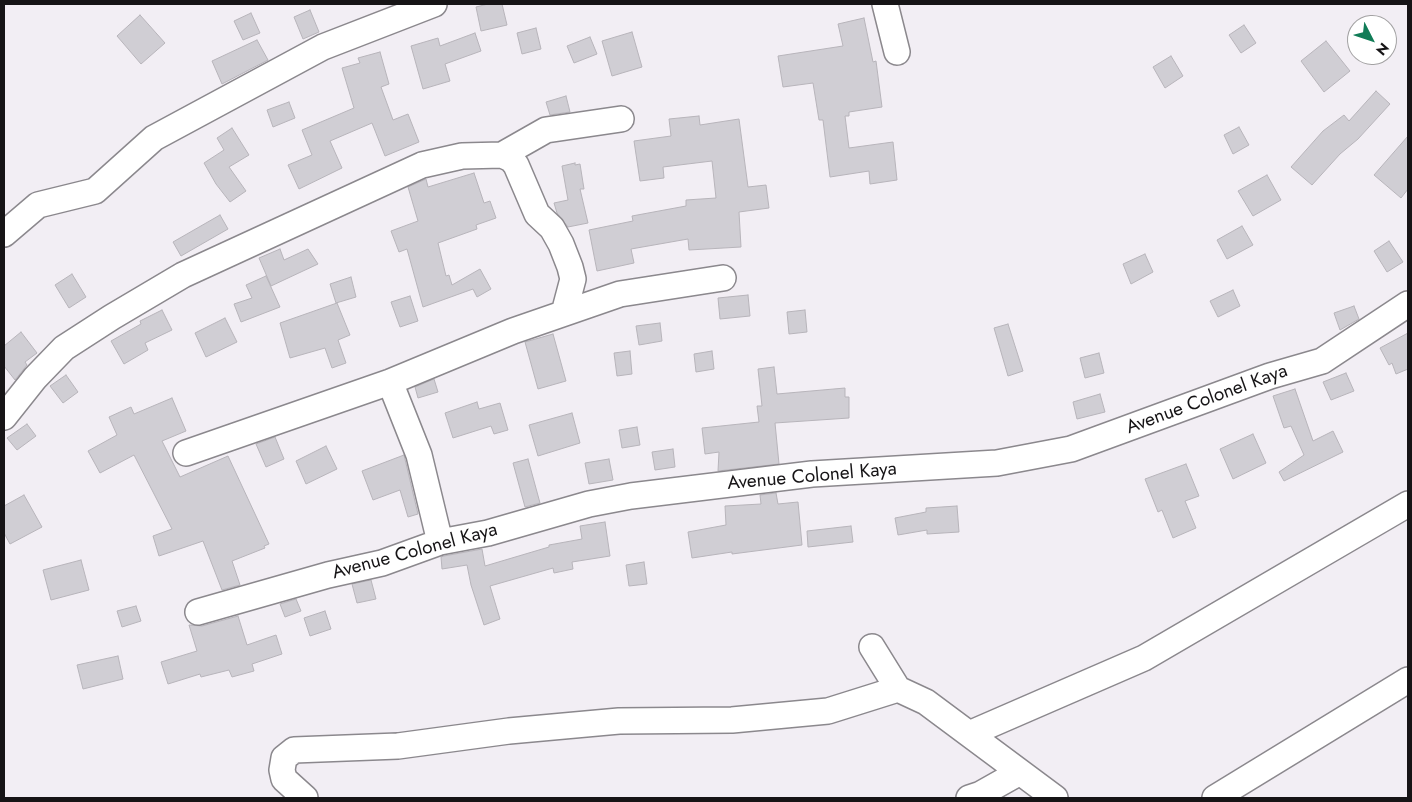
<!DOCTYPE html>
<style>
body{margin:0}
#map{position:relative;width:1412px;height:802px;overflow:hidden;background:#f2eef4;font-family:Jost,sans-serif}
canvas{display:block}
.frame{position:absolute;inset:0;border:5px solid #161416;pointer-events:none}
.north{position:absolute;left:1347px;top:15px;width:50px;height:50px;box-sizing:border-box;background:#fff;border:1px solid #a2a1a2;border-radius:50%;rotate:131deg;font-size:14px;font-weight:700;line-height:20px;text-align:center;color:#161416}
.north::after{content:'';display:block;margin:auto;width:18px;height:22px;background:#117c57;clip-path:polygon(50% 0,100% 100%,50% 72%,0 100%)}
</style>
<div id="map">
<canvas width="1412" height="802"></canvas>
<div class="frame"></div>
<div class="north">N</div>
</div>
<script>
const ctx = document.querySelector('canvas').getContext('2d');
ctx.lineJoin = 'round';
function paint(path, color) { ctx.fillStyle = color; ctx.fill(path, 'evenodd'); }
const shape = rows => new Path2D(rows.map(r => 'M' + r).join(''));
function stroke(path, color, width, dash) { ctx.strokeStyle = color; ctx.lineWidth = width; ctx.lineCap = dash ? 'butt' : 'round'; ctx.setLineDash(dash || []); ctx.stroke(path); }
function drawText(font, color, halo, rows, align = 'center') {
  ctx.font = font + ' Jost,sans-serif'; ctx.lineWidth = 4; ctx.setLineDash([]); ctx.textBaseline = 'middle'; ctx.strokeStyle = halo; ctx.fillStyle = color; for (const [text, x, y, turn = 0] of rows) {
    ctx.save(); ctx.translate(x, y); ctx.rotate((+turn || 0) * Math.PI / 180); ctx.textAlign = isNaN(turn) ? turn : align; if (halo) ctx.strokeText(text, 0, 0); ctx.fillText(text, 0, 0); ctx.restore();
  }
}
const building = shape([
 [488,4,502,4,507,25,481,31,476,7,488,4],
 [310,10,319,32,303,39,294,17,310,10],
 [251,13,260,33,243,40,234,21,251,13],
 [140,15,165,43,141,64,117,36,140,15],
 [864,18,873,62,876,61,882,107,849,112,849,116,845,116,849,148,893,142,897,180,870,184,869,171,830,177,823,120,819,120,813,83,783,87,778,56,843,46,838,24,864,18],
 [1244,25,1256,43,1241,53,1229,35,1244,25],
 [536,28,541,49,522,54,517,33,536,28],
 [632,32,642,67,612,76,602,41,632,32],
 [475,33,481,51,445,64,450,81,423,89,411,46,438,38,440,46,475,33],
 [590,37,597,54,574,63,567,46,590,37],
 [257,40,268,60,222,84,212,61,257,40],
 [1326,41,1350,71,1324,92,1301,61,1326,41],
 [380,52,389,84,381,87,393,120,408,114,419,142,385,156,372,123,330,141,342,168,299,189,288,165,312,155,302,130,354,108,342,68,360,63,358,58,380,52],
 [1171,56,1183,76,1165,88,1153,67,1171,56],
 [1376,91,1390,104,1358,139,1340,154,1312,185,1291,167,1323,131,1344,115,1349,121,1376,91],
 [566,96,570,112,550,115,546,102,566,96],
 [289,102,295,118,273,127,267,110,289,102],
 [699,116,700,125,739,119,748,187,766,185,769,208,739,212,741,247,689,250,688,239,631,249,634,263,597,271,589,230,633,221,632,216,686,206,686,200,716,198,712,161,663,167,664,178,640,181,634,141,671,136,669,119,699,116],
 [1239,127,1249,145,1233,154,1224,135,1239,127],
 [232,128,249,155,229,167,246,191,230,202,216,184,204,163,224,150,217,138,232,128],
 [1408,136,1408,189,1401,198,1374,175,1408,136],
 [575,163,575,165,580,164,584,189,580,189,588,223,568,227,557,213,554,203,568,200,562,166,575,163],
 [474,173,484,203,490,201,496,218,476,225,477,229,438,243,446,276,449,275,452,285,480,269,491,289,477,297,473,289,423,307,407,249,399,252,391,231,418,221,408,187,426,179,428,187,474,173],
 [1267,175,1281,200,1253,216,1238,191,1267,175],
 [220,215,228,229,181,256,173,242,220,215],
 [1242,226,1253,245,1227,259,1217,240,1242,226],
 [1389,241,1403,262,1387,272,1374,251,1389,241],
 [280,249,284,260,308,249,318,264,271,286,259,258,280,249],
 [1145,254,1153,272,1131,284,1123,264,1145,254],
 [72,274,86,297,69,308,55,285,72,274],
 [266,276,280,307,241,322,234,304,252,298,246,285,266,276],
 [351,277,356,297,336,303,330,284,351,277],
 [1233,290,1240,306,1218,317,1210,301,1233,290],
 [748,295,750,316,720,319,718,298,748,295],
 [410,296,418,321,400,327,391,302,410,296],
 [337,303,350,335,338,340,346,363,332,368,325,348,290,358,280,323,337,303],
 [1354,306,1359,319,1340,330,1334,313,1354,306],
 [162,310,172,330,145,343,148,350,124,364,111,341,141,324,140,321,162,310],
 [805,310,807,332,789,334,787,312,805,310],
 [225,318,237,342,206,357,195,333,225,318],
 [660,323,662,341,639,345,636,326,660,323],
 [1008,324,1023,371,1008,376,994,328,1008,324],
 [21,332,37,353,25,362,27,365,15,380,4,366,4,346,21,332],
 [1408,333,1408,369,1396,374,1392,363,1389,365,1380,348,1408,333],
 [553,334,566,381,538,389,525,342,553,334],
 [630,351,632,374,617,376,614,353,630,351],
 [712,351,714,369,696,372,694,354,712,351],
 [1099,353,1104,373,1085,378,1080,358,1099,353],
 [774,367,777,394,845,388,845,397,849,397,849,418,775,423,779,464,718,471,719,452,705,454,702,428,759,422,757,406,762,406,758,369,774,367],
 [1346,373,1354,391,1331,400,1323,382,1346,373],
 [66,375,78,392,63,403,50,386,66,375],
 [434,379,438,392,418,398,415,387,434,379],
 [1295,389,1313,441,1333,431,1343,452,1284,481,1279,472,1304,455,1291,426,1284,428,1273,396,1295,389],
 [1100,394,1105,412,1077,419,1073,402,1100,394],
 [172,398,186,431,162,441,180,477,228,456,269,544,264,546,265,548,232,561,240,585,222,590,203,541,159,556,153,536,172,529,134,455,100,473,88,451,117,435,109,417,131,407,134,414,172,398],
 [477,402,479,409,500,403,508,430,494,434,491,426,453,438,445,413,477,402],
 [572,413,580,443,538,456,529,425,572,413],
 [27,424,36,436,17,450,7,438,27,424],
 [637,427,640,445,622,448,619,430,637,427],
 [1253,434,1266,463,1233,479,1220,449,1253,434],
 [275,437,284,459,266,467,256,444,275,437],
 [326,446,337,469,306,484,296,461,326,446],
 [673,449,675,467,655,470,652,452,673,449],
 [404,455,418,514,408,517,400,490,373,500,362,471,404,455],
 [528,459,540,503,525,507,513,463,528,459],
 [609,459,613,480,589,484,585,463,609,459],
 [1186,464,1199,496,1185,501,1196,528,1173,538,1162,510,1158,512,1145,479,1186,464],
 [776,493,778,504,798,502,802,545,732,554,732,552,692,558,688,532,726,525,725,506,761,504,760,495,776,493],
 [24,495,42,527,10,544,4,533,4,506,24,495],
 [957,506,959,532,927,534,927,530,898,535,895,518,926,512,926,508,957,506],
 [605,522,610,556,572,562,573,569,554,573,553,568,490,586,500,619,484,625,471,585,467,565,442,569,441,557,444,556,482,549,485,566,549,547,549,545,582,539,580,526,605,522],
 [851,526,853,542,808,547,807,531,851,526],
 [81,560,89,590,51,600,43,570,81,560],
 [644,562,647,584,629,586,626,565,644,562],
 [371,580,376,599,357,603,352,584,371,580],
 [296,599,301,611,285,617,280,604,296,599],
 [136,606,141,621,122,627,117,611,136,606],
 [325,611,331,629,310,636,304,618,325,611],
 [238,616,247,645,276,635,282,654,252,664,254,671,232,677,229,670,201,677,200,674,168,684,161,662,197,651,189,625,202,626,238,616],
 [118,656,123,679,83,689,77,665,118,656]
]);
const minor = shape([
 [885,4,897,52],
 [502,155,546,130,621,119],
 [4,234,38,205,95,191,154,138,323,47,434,4],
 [390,382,419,455,440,542],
 [4,417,35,378,64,348,112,317,183,275,422,165,462,156,502,155,511,159,516,165,537,214,552,228,561,244,570,267,573,279,564,313],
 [186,453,390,382,513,331,620,294,723,278],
 [198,612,328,575,382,563,440,542,488,533,589,504,631,496,812,474,997,463,1071,449,1270,376,1322,361,1408,304],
 [872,647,898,689,926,702,1055,798],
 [969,734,1144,658,1408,504],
 [305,798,284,779,282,770,284,758,294,750,398,746,509,731,619,721,732,720,828,711,898,689],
 [969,798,981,794,1020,772],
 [1215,798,1408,680]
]);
const streetNames = [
 ["Avenue Colonel Kaya",1207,400,-20],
 ["Avenue Colonel Kaya",812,477,-5],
 ["Avenue Colonel Kaya",415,552,-15]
];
paint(building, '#d0ced4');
stroke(building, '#b7b4ba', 1);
stroke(minor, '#8b888d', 28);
stroke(minor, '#fff', 25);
drawText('19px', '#161416', '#fff', streetNames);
</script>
